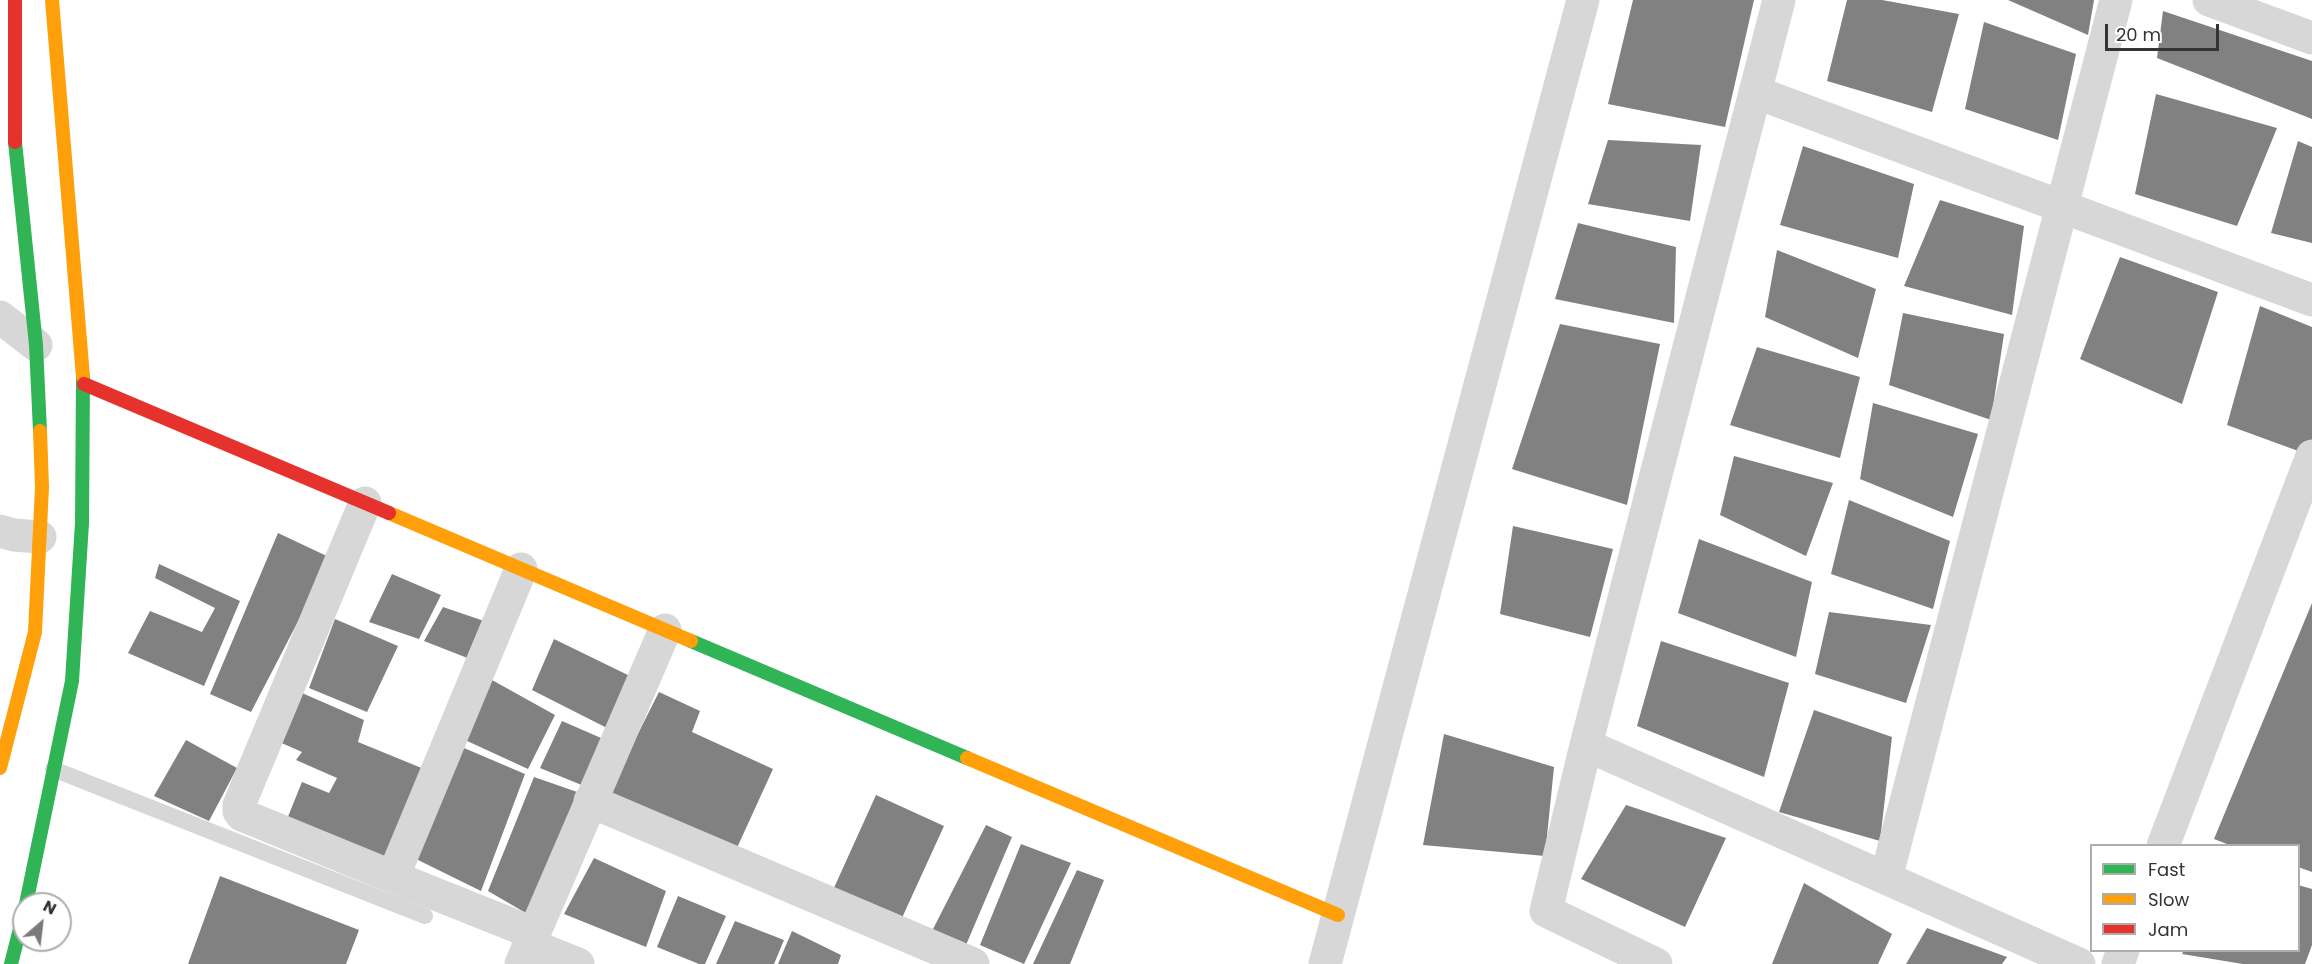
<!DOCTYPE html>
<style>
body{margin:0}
#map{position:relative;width:2312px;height:964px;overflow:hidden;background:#fff;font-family:Poppins,sans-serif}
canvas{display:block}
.legend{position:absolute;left:2090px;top:844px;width:210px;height:108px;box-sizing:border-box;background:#fff;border:2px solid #adadad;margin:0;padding:8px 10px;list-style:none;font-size:18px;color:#333}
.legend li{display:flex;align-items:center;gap:12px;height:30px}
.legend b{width:30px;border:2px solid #adadad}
.north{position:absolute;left:12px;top:892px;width:60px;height:60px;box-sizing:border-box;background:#fff;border:2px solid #adadad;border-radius:50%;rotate:28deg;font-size:16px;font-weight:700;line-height:24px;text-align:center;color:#333}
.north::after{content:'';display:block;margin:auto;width:21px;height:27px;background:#7a7a7a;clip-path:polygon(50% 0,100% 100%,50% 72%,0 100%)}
.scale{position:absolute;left:2105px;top:24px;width:114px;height:27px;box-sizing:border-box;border:3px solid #333;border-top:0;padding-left:8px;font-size:18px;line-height:21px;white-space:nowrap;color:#333;-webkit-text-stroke:4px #fff;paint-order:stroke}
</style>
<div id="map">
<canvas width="2312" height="964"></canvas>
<ul class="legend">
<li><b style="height:8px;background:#30b455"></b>Fast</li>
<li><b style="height:8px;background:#ff9f0a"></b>Slow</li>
<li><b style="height:8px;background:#e5322d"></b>Jam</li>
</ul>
<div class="north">N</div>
<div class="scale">20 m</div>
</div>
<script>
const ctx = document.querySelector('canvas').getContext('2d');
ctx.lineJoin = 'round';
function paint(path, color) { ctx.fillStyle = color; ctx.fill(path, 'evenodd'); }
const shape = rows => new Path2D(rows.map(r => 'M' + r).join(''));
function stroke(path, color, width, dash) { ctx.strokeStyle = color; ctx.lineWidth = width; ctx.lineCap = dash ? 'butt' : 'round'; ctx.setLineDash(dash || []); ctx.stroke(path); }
const building = shape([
 [1633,0,1754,0,1725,127,1608,104],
 [1847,0,1882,0,1959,14,1932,112,1827,81],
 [2008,0,2094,0,2088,35],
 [2163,11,2312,61,2312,119,2157,58],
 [1984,22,2076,54,2058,140,1965,109],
 [2156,94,2277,128,2237,226,2135,194],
 [1608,140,1701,145,1690,221,1588,204],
 [2298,141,2312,147,2312,243,2271,233],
 [1803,146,1914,184,1898,258,1780,225],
 [1940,200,2024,226,2012,315,1904,286],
 [1578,223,1676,247,1674,323,1555,299],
 [1777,250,1876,289,1858,358,1765,317],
 [2120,257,2218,292,2182,404,2080,359],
 [2260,306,2312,327,2312,456,2227,425],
 [1903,313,2004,334,1991,420,1889,385],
 [1560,324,1660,344,1627,505,1512,469],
 [1757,347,1860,377,1840,458,1730,425],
 [1873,403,1978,434,1953,517,1860,479],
 [1734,456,1833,483,1806,556,1720,515],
 [1849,500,1950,541,1933,609,1831,574],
 [1513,526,1613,549,1590,637,1500,614],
 [278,533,331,558,251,712,210,694],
 [1699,539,1812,582,1796,657,1678,613],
 [159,564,240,601,204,686,128,653,150,611,202,632,215,608,155,578],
 [392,574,441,595,419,639,369,622],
 [2312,603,2312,872,2298,867,2298,846,2232,846,2214,839],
 [443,607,487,622,470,659,424,641],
 [1829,612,1931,625,1906,703,1815,674],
 [335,619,398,646,367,712,309,688],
 [554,639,634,678,609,729,532,690],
 [1661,641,1789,683,1764,777,1637,726],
 [492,680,555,715,528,769,465,740],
 [659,692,700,711,692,732,773,769,736,850,608,793],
 [302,693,364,720,358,742,424,769,387,863,285,824,302,782,329,793,337,778,296,760,302,752,277,741],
 [1814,710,1892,737,1880,841,1779,812],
 [562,721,608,741,584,786,540,768],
 [1444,734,1554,767,1545,856,1423,845],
 [186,740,237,768,209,821,154,796],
 [464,748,525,774,481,891,416,859],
 [534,777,583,794,531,916,488,891],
 [876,795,944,826,901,920,833,890],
 [1626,805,1726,838,1685,927,1581,879],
 [986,825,1012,837,966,945,931,933],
 [1021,844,1071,863,1024,964,980,945],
 [594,858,666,891,646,947,564,914],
 [1077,870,1104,880,1070,964,1033,964],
 [220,876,359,930,346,964,188,964],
 [1804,883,1892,934,1878,964,1772,964],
 [2298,885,2312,889,2312,945,2305,964,2243,964,2182,954,2184,950,2298,950],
 [678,896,726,916,705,964,699,964,657,947],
 [735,921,784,940,774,964,716,964],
 [1927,928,2007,957,2002,964,1906,964],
 [792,931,841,955,838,964,778,964]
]);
const lane = shape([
 [53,769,425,916]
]);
const street = shape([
 [2209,0,2312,38],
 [1755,92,2312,300],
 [0,317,36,345],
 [365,503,239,805,239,811,242,815,393,877],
 [0,531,14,535,40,537],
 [521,569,393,877,533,933],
 [1586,745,2079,964],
 [590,801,973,964],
 [2163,846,2312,456],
 [1886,878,2116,0],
 [528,944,578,964],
 [521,964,665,630],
 [1325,964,1583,0],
 [1656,964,1546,911,1586,745,1779,0],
 [2118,964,2123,950]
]);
const fast = shape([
 [15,142,36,345,40,431],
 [691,641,967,758],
 [26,904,72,681,82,523,83,377],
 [11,964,24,913]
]);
const slow = shape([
 [52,0,83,377],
 [389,513,691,641],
 [967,758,1338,915],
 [0,768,35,632,42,487,40,431]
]);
const jam = shape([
 [15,0,15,142],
 [84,384,389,513]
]);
paint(building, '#818181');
stroke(lane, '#d7d7d7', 16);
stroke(street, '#d7d7d7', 33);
stroke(fast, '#30b455', 14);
stroke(slow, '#ff9f0a', 14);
stroke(jam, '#e5322d', 14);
</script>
